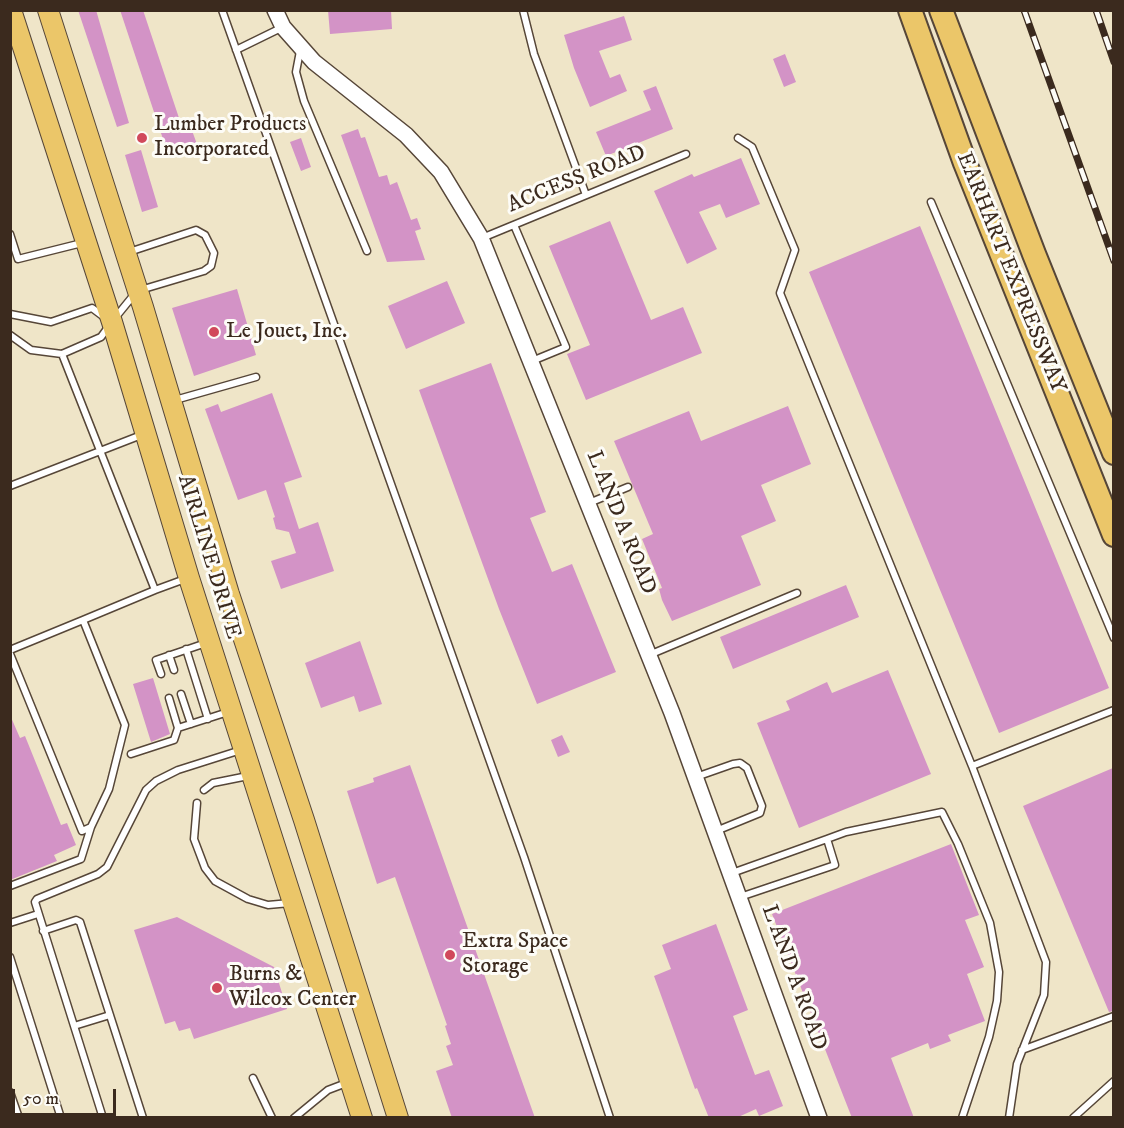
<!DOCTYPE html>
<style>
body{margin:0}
#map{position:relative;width:1124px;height:1128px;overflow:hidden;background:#efe5c8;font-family:"IM FELL DW Pica",serif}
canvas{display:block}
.frame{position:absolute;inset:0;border:12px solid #3b2a1e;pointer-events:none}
.scale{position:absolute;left:12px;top:1089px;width:104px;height:27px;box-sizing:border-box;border:3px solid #3b2a1e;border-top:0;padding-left:8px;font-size:18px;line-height:21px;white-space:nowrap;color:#3b2a1e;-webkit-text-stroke:4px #fdfcf7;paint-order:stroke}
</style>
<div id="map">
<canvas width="1124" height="1128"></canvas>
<div class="frame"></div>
<div class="scale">50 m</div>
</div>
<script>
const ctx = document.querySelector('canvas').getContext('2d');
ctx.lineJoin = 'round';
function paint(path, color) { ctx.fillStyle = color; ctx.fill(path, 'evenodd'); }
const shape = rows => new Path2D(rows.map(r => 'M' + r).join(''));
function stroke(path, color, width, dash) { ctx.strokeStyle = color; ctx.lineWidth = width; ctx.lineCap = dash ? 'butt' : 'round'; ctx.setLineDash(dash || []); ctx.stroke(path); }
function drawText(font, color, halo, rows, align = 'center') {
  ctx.font = font + ' "IM FELL DW Pica",serif'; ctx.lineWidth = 6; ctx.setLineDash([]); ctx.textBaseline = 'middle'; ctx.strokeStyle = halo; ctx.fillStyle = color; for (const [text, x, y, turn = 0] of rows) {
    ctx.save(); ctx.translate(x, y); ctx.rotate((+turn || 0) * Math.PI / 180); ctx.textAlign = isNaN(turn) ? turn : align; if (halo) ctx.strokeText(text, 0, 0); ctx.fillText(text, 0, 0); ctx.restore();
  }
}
const building = shape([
 [78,10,96,10,129,123,117,127],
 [120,10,143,10,182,127,190,125,198,147,169,157],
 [328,10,391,10,392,29,330,34],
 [624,16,632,40,599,51,610,78,620,74,627,91,590,107,574,68,564,35],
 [785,54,796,82,784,87,773,59],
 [656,86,673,129,606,156,596,132,651,110,643,91],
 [358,129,361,138,365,137,379,177,387,175,390,185,397,182,411,220,417,218,421,229,415,231,425,260,387,262,341,135],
 [301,138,311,167,301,171,290,142],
 [141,150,158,207,142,212,125,155],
 [741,158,760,204,726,218,720,204,699,212,717,249,687,264,654,191,692,174,694,177],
 [610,221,651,320,683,307,702,353,586,400,567,354,590,345,549,246],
 [920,226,1109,688,999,733,809,272],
 [447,281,465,323,406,349,388,306],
 [237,289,256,355,194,376,172,308],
 [491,363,546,512,530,518,552,572,572,564,616,672,537,704,499,609,419,390],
 [272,393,302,477,284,483,299,529,318,522,334,571,281,589,271,561,296,553,289,532,276,529,273,518,275,517,266,490,238,500,205,409,218,404,221,412],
 [788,406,811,464,761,485,776,521,741,536,761,585,672,621,662,600,659,589,662,588,642,539,653,534,614,441,689,411,701,441],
 [846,585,859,617,733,669,720,637],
 [360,641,382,704,359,712,354,696,321,708,305,663],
 [888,670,931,774,799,828,757,723,790,710,786,701,827,682,832,693],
 [153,678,170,734,151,742,133,684],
 [10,715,20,738,25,736,61,825,67,823,76,845,54,855,57,861,10,880],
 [562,735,570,752,558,757,551,740],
 [410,765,535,1118,452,1118,436,1071,453,1065,446,1046,451,1044,445,1026,447,1025,395,877,377,884,347,791,374,782,373,778],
 [1113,768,1113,1011,1109,1012,1023,806],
 [951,844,979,915,965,920,984,967,967,974,985,1021,948,1035,951,1041,930,1049,928,1043,891,1058,914,1118,852,1118,772,914],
 [177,917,274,967,287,1009,194,1039,190,1028,179,1031,175,1021,165,1024,134,930],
 [716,924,748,1010,733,1016,755,1075,769,1070,783,1106,759,1116,756,1109,736,1118,709,1118,697,1088,695,1089,654,976,671,969,662,945]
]);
const service = shape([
 [222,10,524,857,610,1118],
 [523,10,534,54,586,195],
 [236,50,281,28],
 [300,51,296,72,304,101,367,251],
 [738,138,752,147,795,250,780,293,972,766,1046,962,1044,995,1017,1064,1009,1118],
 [931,202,1114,638],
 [514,225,566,347,532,361],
 [10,234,18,259,82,243],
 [482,238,686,154],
 [10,314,51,322,92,308,104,317],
 [115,318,137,291,204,271,211,266,214,253,205,235,196,230,129,252],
 [10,335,31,350,62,354,101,337,109,326],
 [175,400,256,377],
 [10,486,144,434],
 [589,503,628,487],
 [155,590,185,579],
 [186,649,208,719],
 [10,650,83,620],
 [10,654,82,831,91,827,109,789,125,725,83,620,155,590,62,354],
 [169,655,174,670],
 [649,655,797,593],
 [161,674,156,660,206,643],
 [181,694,191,724],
 [169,698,178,728,228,712],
 [131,754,174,740,178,728],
 [972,766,1114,710],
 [696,777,733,764,740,763,747,768,762,806,760,813,716,831],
 [204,790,213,783,248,776],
 [197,803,194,839,205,868,215,881,248,899,268,905,290,903],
 [732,873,827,839],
 [10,886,81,859,91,827],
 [740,897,835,865,827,839,846,832,942,812,958,844,990,923,999,972,997,1001,989,1037,962,1118],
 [10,923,38,914],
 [43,931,76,920,80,922,143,1118],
 [10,957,61,1118],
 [74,1026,110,1015],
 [1022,1050,1114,1016],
 [253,1078,272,1118],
 [10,1092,19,1118],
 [103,1118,35,902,37,899,98,874,107,867,146,790,156,781,178,770,241,750],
 [294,1118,328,1090,349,1082],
 [1073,1118,1114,1081]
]);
const tertiary = shape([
 [275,10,283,27,314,62,406,135,441,172,481,238,672,713,819,1118]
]);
const trunk = shape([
 [11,10,112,322,189,578,362,1118],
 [48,10,143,307,229,594,304,820,398,1118]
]);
const motorway = shape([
 [910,10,965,163,1114,535],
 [941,10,1034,254,1114,453]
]);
const rail = shape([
 [1024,10,1114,261],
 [1096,10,1114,62]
]);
const markers = [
 [142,138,6,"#d1495b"],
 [214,332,6,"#d1495b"],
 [450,955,6,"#d1495b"],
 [217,988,6,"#d1495b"]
];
const poiNames = [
 ["Lumber Products",154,125],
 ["Incorporated",154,150],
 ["Le Jouet, Inc.",226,332],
 ["Extra Space",462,942],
 ["Storage",462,967],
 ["Burns &",229,975],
 ["Wilcox Center",229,1000]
];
const streetNames = [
 ["ACCESS ROAD",577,180,-22],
 ["EARHART EXPRESSWAY",1010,273,68],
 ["L AND A ROAD",620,523,68],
 ["AIRLINE DRIVE",208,557,73],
 ["L AND A ROAD",793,978,70]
];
paint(building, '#d393c6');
stroke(service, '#564638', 9);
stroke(tertiary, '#564638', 18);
stroke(trunk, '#564638', 22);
stroke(motorway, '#564638', 26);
stroke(service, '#fff', 6);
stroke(tertiary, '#fff', 15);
stroke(trunk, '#ebc669', 20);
stroke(motorway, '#ebc669', 22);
stroke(rail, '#3b2a1e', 7);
stroke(rail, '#fdfcf7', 4.5, [14]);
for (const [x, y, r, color] of markers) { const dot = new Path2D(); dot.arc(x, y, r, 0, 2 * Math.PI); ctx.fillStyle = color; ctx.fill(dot); stroke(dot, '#fdfcf7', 2); }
drawText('22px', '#3b2a1e', '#fdfcf7', poiNames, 'left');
drawText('22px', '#3b2a1e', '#fdfcf7', streetNames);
</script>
